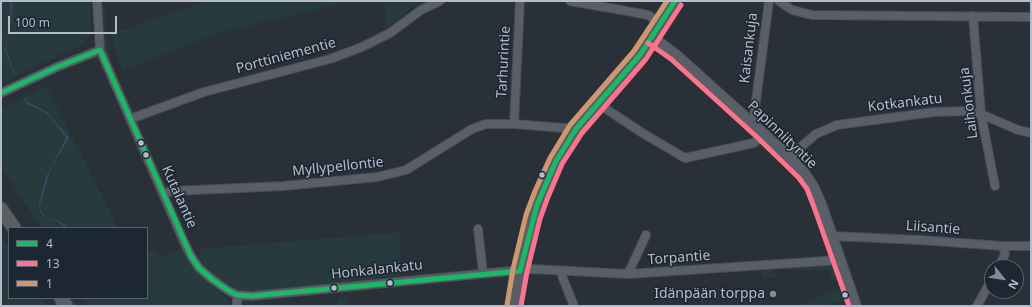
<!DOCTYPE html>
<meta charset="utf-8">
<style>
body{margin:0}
#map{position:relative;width:1032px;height:307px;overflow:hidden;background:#2a3038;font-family:"Noto Sans",sans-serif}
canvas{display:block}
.frame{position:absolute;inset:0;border:2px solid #b4bcc9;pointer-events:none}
.legend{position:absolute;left:8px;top:227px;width:140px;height:72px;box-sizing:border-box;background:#1d2633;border:1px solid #59626f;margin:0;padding:5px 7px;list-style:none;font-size:12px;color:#b4bcc9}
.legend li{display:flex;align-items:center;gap:8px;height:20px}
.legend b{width:20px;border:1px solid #59626f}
.north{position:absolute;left:984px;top:259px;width:40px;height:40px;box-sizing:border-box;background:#1d2633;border:1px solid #59626f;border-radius:50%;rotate:120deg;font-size:11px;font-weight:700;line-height:16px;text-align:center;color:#b4bcc9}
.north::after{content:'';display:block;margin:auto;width:14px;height:18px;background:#848b96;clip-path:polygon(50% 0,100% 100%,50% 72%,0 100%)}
.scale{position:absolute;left:8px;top:16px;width:109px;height:18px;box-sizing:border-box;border:2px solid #b4bcc9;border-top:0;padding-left:5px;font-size:12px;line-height:14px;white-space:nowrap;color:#b4bcc9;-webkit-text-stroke:3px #1d2633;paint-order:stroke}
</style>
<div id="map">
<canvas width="1032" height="307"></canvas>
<div class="frame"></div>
<ul class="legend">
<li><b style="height:5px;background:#1ab867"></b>4</li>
<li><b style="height:5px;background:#fc738d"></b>13</li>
<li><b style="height:5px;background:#cd976f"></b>1</li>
</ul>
<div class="north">N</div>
<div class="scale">100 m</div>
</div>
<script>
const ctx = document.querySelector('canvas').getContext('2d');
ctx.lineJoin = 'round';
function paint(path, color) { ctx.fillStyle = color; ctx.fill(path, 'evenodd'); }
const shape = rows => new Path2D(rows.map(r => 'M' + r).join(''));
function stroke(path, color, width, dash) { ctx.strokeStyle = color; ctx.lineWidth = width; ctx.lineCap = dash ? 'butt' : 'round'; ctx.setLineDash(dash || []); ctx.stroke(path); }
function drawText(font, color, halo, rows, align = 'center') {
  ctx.font = font + ' "Noto Sans",sans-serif'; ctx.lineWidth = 3; ctx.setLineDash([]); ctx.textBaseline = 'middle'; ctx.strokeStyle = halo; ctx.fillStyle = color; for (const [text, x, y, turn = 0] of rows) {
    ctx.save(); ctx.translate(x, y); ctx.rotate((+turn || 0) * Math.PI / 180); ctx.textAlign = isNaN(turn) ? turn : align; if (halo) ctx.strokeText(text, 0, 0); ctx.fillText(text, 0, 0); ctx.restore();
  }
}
const green = shape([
 [1,1,90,1,91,31,90,36,83,44,1,84],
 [207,1,350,1,216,34,122,71,111,34],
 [376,1,427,1,410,9,386,28,385,5],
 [101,6,105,6,107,43,111,59,110,62,104,45],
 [46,86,118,228,41,228,1,166,1,108],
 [401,232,400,276,249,293,232,288,218,279,206,267,199,259,200,249],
 [1,236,9,248,9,298,42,298,47,306,1,306],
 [182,248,191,266,208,283,225,297,232,306,88,306,84,298,147,298,147,251,153,250,162,257],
 [834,263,840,280,838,282,832,279,828,270,785,270,783,269,784,267],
 [762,268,771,268,774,269,776,277,763,278],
 [842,287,846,299,825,306,797,306],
 [348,297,348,306,338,306,338,298]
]);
const water = shape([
 [9,1,10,1,13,5,6,49,15,73,14,73,5,50,9,29,11,6],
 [25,97,28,102,47,112,69,138,51,168,40,205,41,211,46,217,59,221,65,225,66,228,58,222,45,217,40,212,39,205,46,177,66,138,51,118,44,112,27,104,24,98]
]);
const minor = shape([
 [97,1,100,50,184,242,191,256,199,268,213,280,229,291,237,295,252,296,532,269,628,274,840,260],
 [570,1,627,11],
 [779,1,792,10,812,15,1031,17],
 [632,12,648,15,660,23],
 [973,16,981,114,995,186],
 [1,93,57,67,100,50],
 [597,103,644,134,685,158,754,143,764,134],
 [130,119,204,92,330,59,362,47,390,33,421,10,440,1],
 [749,121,754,116,769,1],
 [514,124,520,1],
 [790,158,795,152,816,134,837,125,934,112,966,111,981,114,1018,130,1031,133],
 [163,193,174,191,283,186,377,177,406,170,472,129,486,124,514,124,576,129],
 [478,229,483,273],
 [832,236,920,240,1003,246,1031,246],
 [999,267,1005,254,1003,246],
 [560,271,574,306],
 [628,274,646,235],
 [237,295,237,306],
 [977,306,992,279]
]);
const tertiary = shape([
 [652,37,675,54,764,134,790,158,805,174,813,186,821,204,856,306]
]);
const secondary = shape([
 [514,306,520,271,533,217,541,194,556,161,576,129,640,55,675,1]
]);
const trunk = shape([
 [1,209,14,228],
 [61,298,66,306]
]);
const bus1 = shape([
 [100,50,191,256,199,268,213,280,229,291,237,295,252,296,520,271],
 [1,93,57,67,100,50],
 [520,271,537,205,556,161,576,129,640,55,675,1]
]);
const bus2 = shape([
 [648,43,671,59,759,139,799,178,807,189,814,207,849,306],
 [521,306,527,272,540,219,548,197,562,164,582,133,646,59,681,5]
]);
const bus3 = shape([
 [507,305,513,269,526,215,535,191,550,158,570,125,634,51,667,1]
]);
const markers = [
 [141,143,3.5,"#b4bcc9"],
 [146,155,3.5,"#b4bcc9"],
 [542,175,3.5,"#b4bcc9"],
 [390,283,3.5,"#b4bcc9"],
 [334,288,3.5,"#b4bcc9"],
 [773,294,4,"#848b96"],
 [845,295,3.5,"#b4bcc9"]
];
const streetNames = [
 ["Kaisankuja",749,48,-83],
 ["Porttiniementie",286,56,-15],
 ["Tarhurintie",504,62,-87],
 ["Kotkankatu",905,103,-7],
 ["Laihonkuja",969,103,-97],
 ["Papinniityntie",782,135,44],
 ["Myllypellontie",338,167,-6],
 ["Kutalantie",179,197,66],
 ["Liisantie",933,228,4],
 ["Torpantie",679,258,-4],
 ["Honkalankatu",377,270,-6]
];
const poiNames = [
 ["Idänpään torppa",765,294]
];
paint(green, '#273a3e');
paint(water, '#384963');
stroke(minor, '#484c53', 10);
stroke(tertiary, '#484c53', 12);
stroke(secondary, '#484c53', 13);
stroke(trunk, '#474c53', 15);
stroke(minor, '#5a5e66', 8);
stroke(tertiary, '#5a5e66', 10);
stroke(secondary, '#595d64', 11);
stroke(trunk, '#5b5f64', 13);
stroke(bus1, '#1ab867', 5);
stroke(bus2, '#fc738d', 5);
stroke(bus3, '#cd976f', 5);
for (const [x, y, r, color] of markers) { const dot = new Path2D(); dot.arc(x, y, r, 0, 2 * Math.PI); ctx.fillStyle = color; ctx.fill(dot); stroke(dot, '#1d2633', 1.5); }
drawText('14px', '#b4bcc9', '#1d2633', streetNames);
drawText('14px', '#b4bcc9', '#1d2633', poiNames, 'right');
</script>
